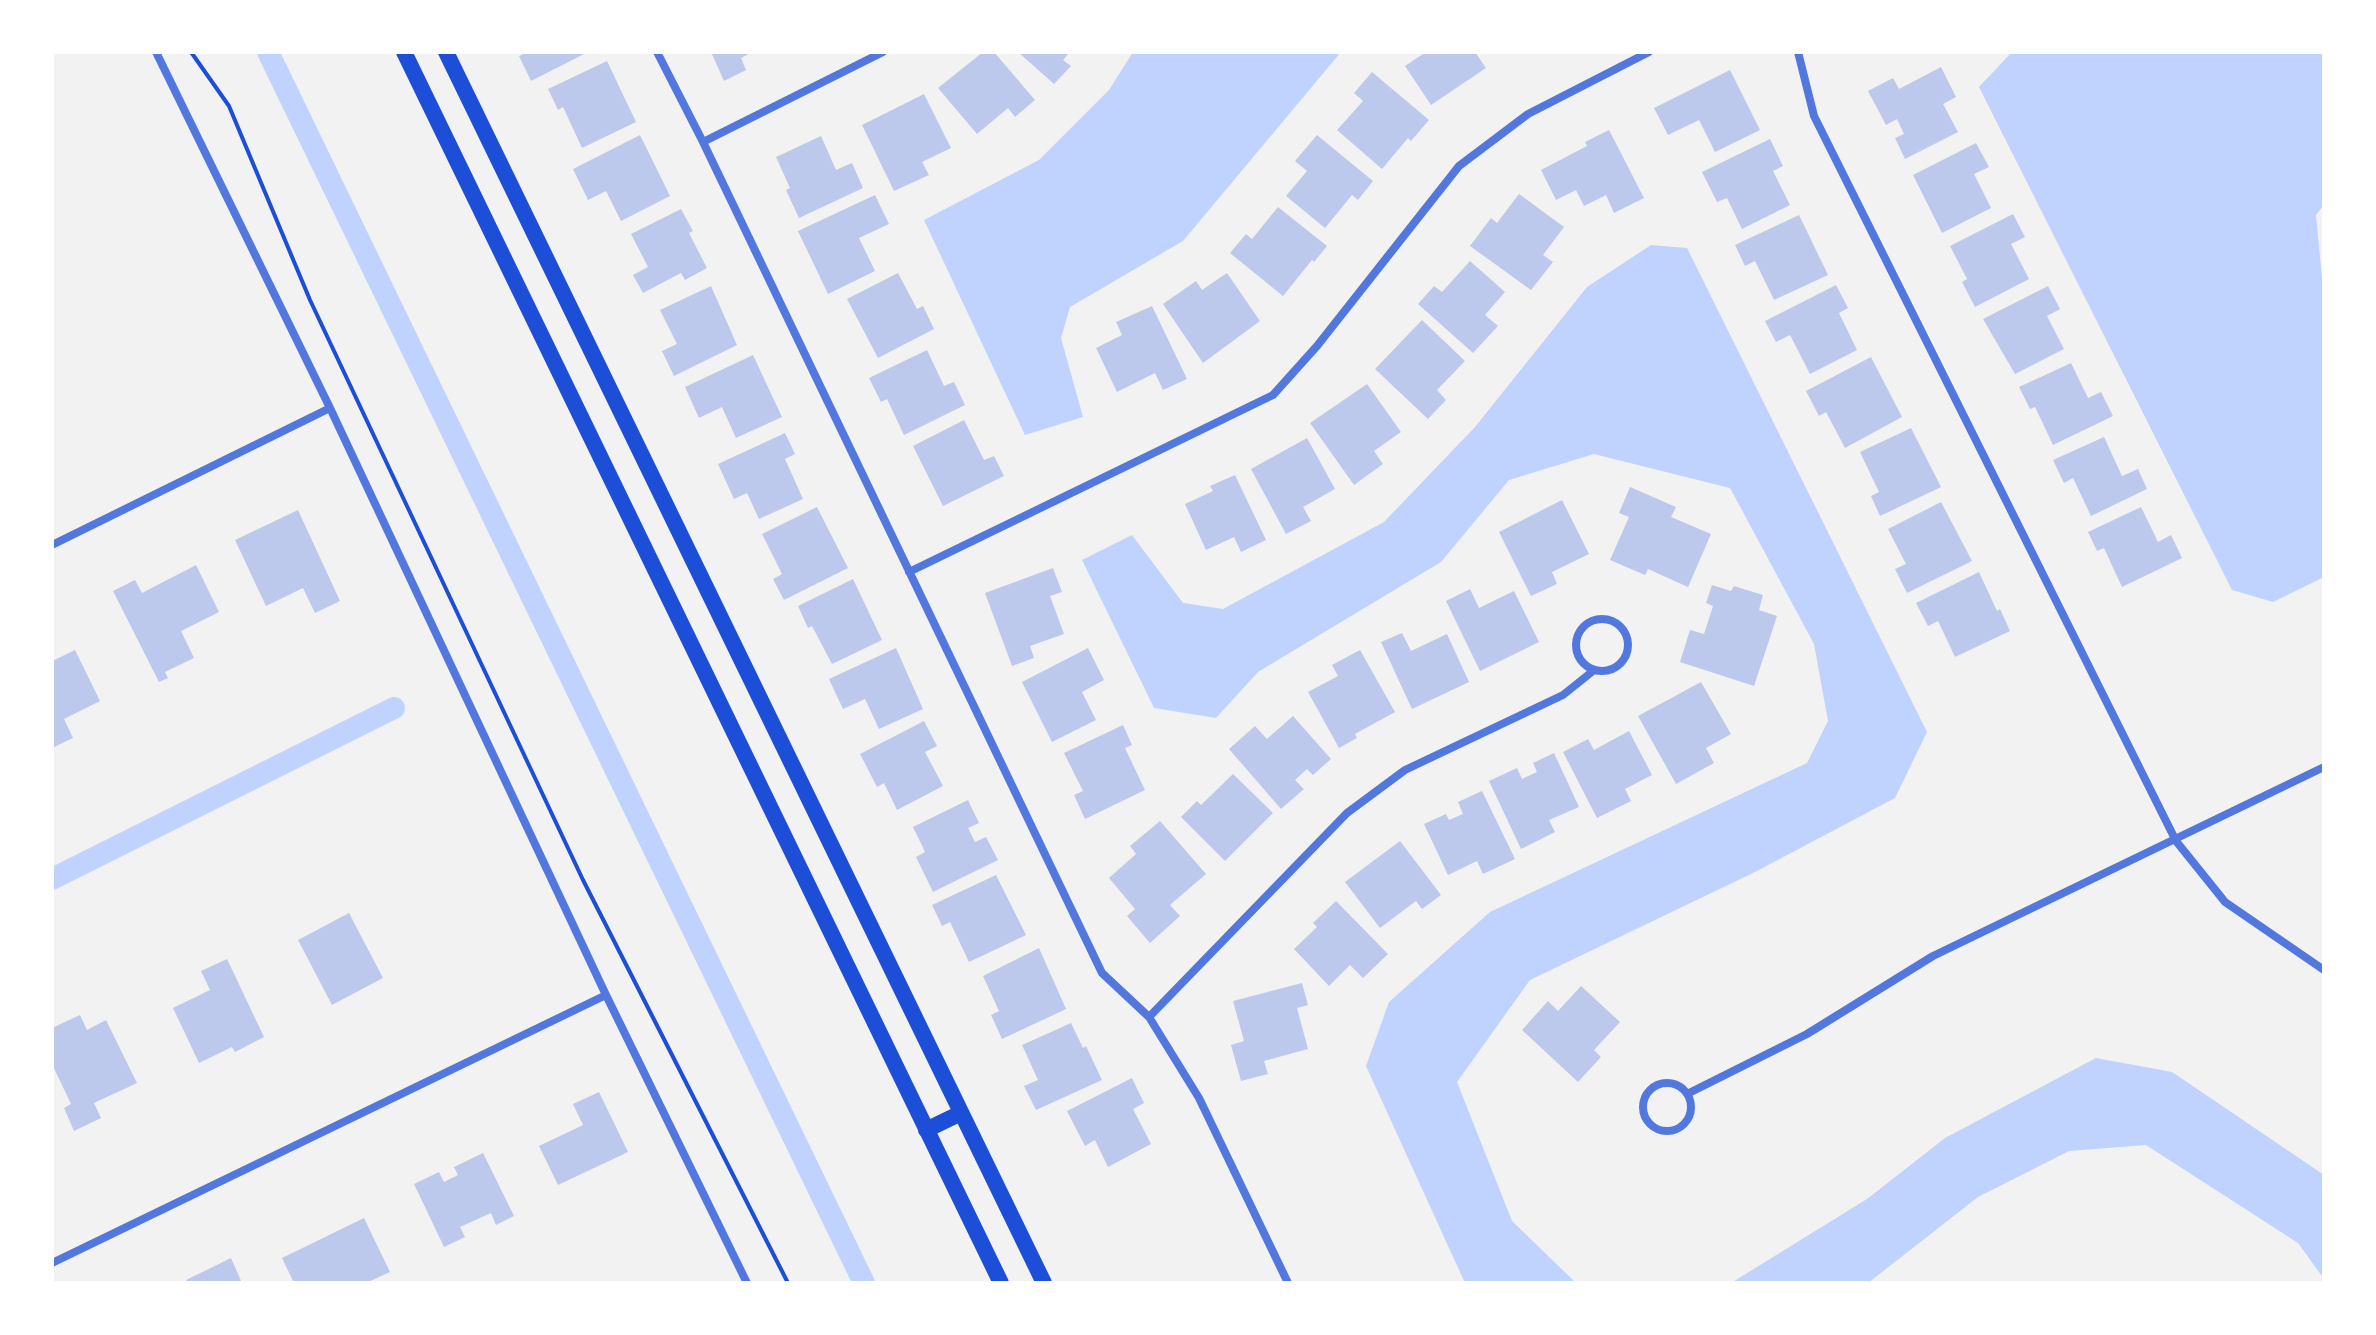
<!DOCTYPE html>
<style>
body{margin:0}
#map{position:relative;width:2376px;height:1335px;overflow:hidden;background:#f2f2f2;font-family:Rubik,sans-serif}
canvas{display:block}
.frame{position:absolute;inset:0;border:54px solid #fff;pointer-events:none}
</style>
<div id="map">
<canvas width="2376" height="1335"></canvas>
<div class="frame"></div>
</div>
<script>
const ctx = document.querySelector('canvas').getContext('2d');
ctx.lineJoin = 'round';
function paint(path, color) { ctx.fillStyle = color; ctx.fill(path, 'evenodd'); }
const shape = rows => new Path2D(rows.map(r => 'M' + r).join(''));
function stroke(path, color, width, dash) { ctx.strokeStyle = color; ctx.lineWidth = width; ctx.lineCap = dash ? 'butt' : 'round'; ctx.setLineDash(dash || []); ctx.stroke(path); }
const water = shape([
 [1133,52,1341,52,1183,241,1070,307,1061,338,1083,417,1025,435,924,220,1039,160,1109,90],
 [2012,52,2324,52,2324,205,2316,215,2324,299,2324,577,2273,602,2232,590,1979,87],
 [1651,245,1687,248,1927,732,1895,798,1755,872,1530,980,1457,1082,1512,1221,1574,1281,1580,1283,1465,1283,1366,1066,1389,1002,1490,912,1807,763,1828,721,1814,644,1730,488,1594,454,1509,480,1441,562,1258,672,1216,718,1154,708,1082,560,1132,535,1183,603,1223,609,1384,522,1475,427,1587,287],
 [2096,1058,2172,1072,2324,1175,2324,1279,2298,1243,2146,1145,2069,1151,1978,1197,1868,1283,1731,1283,1867,1199,1945,1138]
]);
const canal = shape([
 [268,52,864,1283],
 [52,879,394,708]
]);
const building = shape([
 [527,52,588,52,531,81,519,56],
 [711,52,753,52,741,58,746,70,724,81],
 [983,52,994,52,1035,100,1015,117,1008,108,977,134,938,88],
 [1018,52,1070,52,1063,60,1071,66,1054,84],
 [1426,52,1475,52,1486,68,1431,105,1405,66],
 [607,61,636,122,582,148,563,107,558,110,548,89],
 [1941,67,1956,97,1943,104,1958,132,1905,159,1895,138,1904,134,1897,119,1886,125,1868,91,1893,78,1899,89],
 [1730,70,1760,130,1715,152,1699,120,1668,135,1654,108],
 [1372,72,1429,120,1411,141,1408,138,1382,169,1337,130,1363,101,1354,93],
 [924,94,951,148,922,162,929,175,894,191,862,125],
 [1609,130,1644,198,1614,213,1606,195,1584,206,1576,190,1556,200,1541,170,1587,146,1585,142],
 [640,135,670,196,621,221,606,191,588,200,573,169],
 [1317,135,1373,181,1358,200,1352,195,1325,228,1286,196,1307,171,1295,161],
 [821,136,836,170,852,163,863,188,799,218,786,190,790,188,776,157],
 [1770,139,1783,166,1773,171,1790,205,1742,229,1727,198,1717,202,1702,172],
 [1976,143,1989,167,1974,174,1991,208,1942,233,1913,175],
 [1519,194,1564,227,1543,255,1553,262,1531,290,1470,246,1491,218,1497,223],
 [875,195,889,224,859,238,875,271,828,294,798,231],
 [1278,207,1327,246,1314,262,1312,260,1283,296,1230,253,1246,234,1252,239],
 [681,209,693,231,689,233,707,268,685,280,681,273,643,293,633,275,648,267,631,234],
 [2013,214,2025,237,2011,244,2029,279,1975,307,1962,282,1967,279,1950,246],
 [1799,215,1828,275,1774,300,1755,261,1745,266,1735,245],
 [1470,261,1505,292,1485,315,1498,326,1473,353,1418,304,1434,286,1442,292],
 [898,273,917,309,923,306,934,329,878,358,847,299],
 [1227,273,1260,321,1203,363,1163,304,1196,281,1202,290],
 [1836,285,1848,308,1839,313,1857,350,1810,374,1790,335,1776,342,1765,321],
 [711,286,737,345,674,376,662,351,677,344,660,310],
 [2048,286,2060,309,2047,316,2064,349,2015,374,1983,319],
 [1152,306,1187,379,1163,390,1155,373,1117,392,1096,348,1122,335,1116,322],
 [1422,320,1465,361,1437,390,1446,400,1428,419,1375,369],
 [927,350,944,386,954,382,965,405,904,435,887,399,881,402,869,378],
 [753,355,782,417,736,438,722,407,699,418,685,387],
 [1871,357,1902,417,1845,448,1826,412,1819,416,1806,391],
 [2071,363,2088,398,2101,392,2113,416,2053,445,2035,407,2030,409,2019,387],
 [1367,384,1401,432,1374,451,1383,464,1354,485,1310,423],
 [964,420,984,460,994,456,1004,476,943,506,913,446],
 [1911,428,1941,487,1880,516,1871,496,1879,492,1860,452],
 [785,433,795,454,785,459,803,499,759,519,747,493,734,499,718,464],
 [2104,437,2122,476,2138,469,2147,489,2091,516,2073,478,2064,483,2053,460],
 [1307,438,1335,489,1303,507,1311,521,1286,534,1251,469],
 [1235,475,1266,540,1241,552,1234,537,1206,550,1185,504,1213,491,1210,486],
 [1630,487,1676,507,1671,517,1711,534,1688,587,1648,569,1645,575,1610,560,1629,517,1619,513],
 [1562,500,1589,554,1552,572,1557,584,1531,596,1499,532],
 [1941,502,1972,561,1907,593,1895,569,1906,564,1888,529],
 [817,507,848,568,784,600,773,579,782,574,762,534],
 [2141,507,2158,542,2171,535,2182,558,2122,587,2104,548,2097,551,2088,532],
 [298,510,340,601,315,613,303,588,266,606,235,540],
 [196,565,219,612,181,631,194,658,165,672,168,678,159,682,113,591,135,580,142,593],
 [1053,568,1062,592,1050,596,1064,634,1030,646,1034,658,1012,666,985,593],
 [1979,572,1997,611,2000,609,2010,631,1955,657,1938,621,1928,626,1916,603],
 [853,579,882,640,832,664,812,626,808,628,798,606],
 [1712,585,1731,591,1734,586,1763,595,1759,610,1777,616,1754,686,1680,662,1690,630,1704,634,1713,606,1706,603],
 [1470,589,1479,608,1514,591,1539,642,1480,671,1446,601],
 [1402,633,1411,651,1447,634,1469,682,1412,709,1381,642],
 [896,648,923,709,879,729,865,699,843,709,829,679],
 [1088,648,1104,680,1082,692,1096,720,1052,742,1022,682],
 [75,650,100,701,64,719,73,738,52,748,52,661],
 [1360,650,1395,712,1355,734,1357,738,1339,748,1308,692,1338,676,1332,665],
 [1701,682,1731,734,1706,748,1714,763,1676,784,1638,716],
 [1293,716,1331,759,1313,775,1307,769,1295,780,1304,789,1281,809,1229,749,1255,726,1267,739],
 [924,721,937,746,925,752,943,786,897,810,884,783,877,787,860,754],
 [1123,725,1132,745,1125,748,1145,790,1085,819,1074,795,1083,791,1064,753],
 [1629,731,1652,775,1625,789,1631,801,1597,818,1563,752,1588,739,1594,750],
 [1554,753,1579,807,1549,820,1555,832,1521,849,1489,781,1517,768,1522,779,1537,772,1533,763],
 [1233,774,1273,813,1225,861,1181,817,1197,801,1201,805],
 [1482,791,1515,859,1483,874,1477,861,1448,875,1424,824,1446,814,1449,820,1463,814,1458,802],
 [968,800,979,823,968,828,975,842,986,837,998,860,933,892,916,857,925,852,913,827],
 [1160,821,1206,874,1170,905,1180,916,1150,943,1127,916,1135,909,1109,878,1136,854,1130,846],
 [1400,841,1441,895,1422,909,1416,901,1380,928,1345,882],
 [996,875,1026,935,969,962,950,922,942,926,932,905],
 [1336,901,1388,954,1363,978,1350,965,1329,986,1294,949,1317,927,1313,923],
 [349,913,383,978,332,1005,298,940],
 [1039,948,1066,1009,1002,1039,991,1015,999,1011,983,976],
 [227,959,264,1037,235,1052,232,1047,199,1063,173,1008,210,990,201,971],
 [1302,983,1308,1005,1297,1008,1308,1049,1264,1061,1268,1074,1241,1081,1231,1045,1244,1041,1233,1001],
 [1581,986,1620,1022,1594,1050,1601,1057,1578,1082,1522,1030,1548,1001,1558,1011],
 [80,1015,87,1030,106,1020,137,1083,94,1103,101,1118,74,1131,64,1108,71,1104,52,1064,52,1028],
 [1071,1023,1083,1048,1086,1046,1102,1080,1036,1110,1024,1086,1038,1080,1022,1045],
 [1132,1078,1144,1103,1133,1109,1151,1144,1108,1167,1095,1140,1085,1146,1067,1111],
 [599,1092,628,1152,558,1185,539,1146,583,1125,573,1104],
 [483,1153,514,1216,496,1225,491,1213,460,1227,465,1237,444,1247,414,1184,439,1172,444,1182,458,1175,454,1167],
 [364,1218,390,1272,366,1283,294,1283,282,1258],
 [231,1258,242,1283,187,1283,186,1280]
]);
const path = shape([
 [191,52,229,106,310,300,583,880,788,1283]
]);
const minor = shape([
 [156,52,330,408,606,995,747,1283],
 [657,52,703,142,1102,973,1149,1017,1199,1098,1288,1283],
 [1798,52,1814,116,2176,841,2225,902,2324,970],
 [703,142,883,52],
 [52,545,330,408],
 [909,572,1273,395,1317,346,1459,166,1528,114,1649,52],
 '1576 645a26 26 0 1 1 52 0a26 26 0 1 1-52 0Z',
 [1149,1017,1347,813,1405,770,1563,695,1593,671],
 '1643 1107a24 24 0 1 1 48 0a24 24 0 1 1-48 0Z',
 [1687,1094,1807,1034,1933,956,2324,767],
 [52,1263,606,995]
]);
const secondary = shape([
 [404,52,1001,1283],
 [446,52,1044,1283],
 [926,1130,961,1113]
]);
paint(water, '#bfd3fe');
stroke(canal, '#bfd3fe', 22);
paint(building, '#bdc9ec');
stroke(path, '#1d4ed8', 4);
stroke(minor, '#5277de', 8);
stroke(secondary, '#1d4ed8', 16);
</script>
